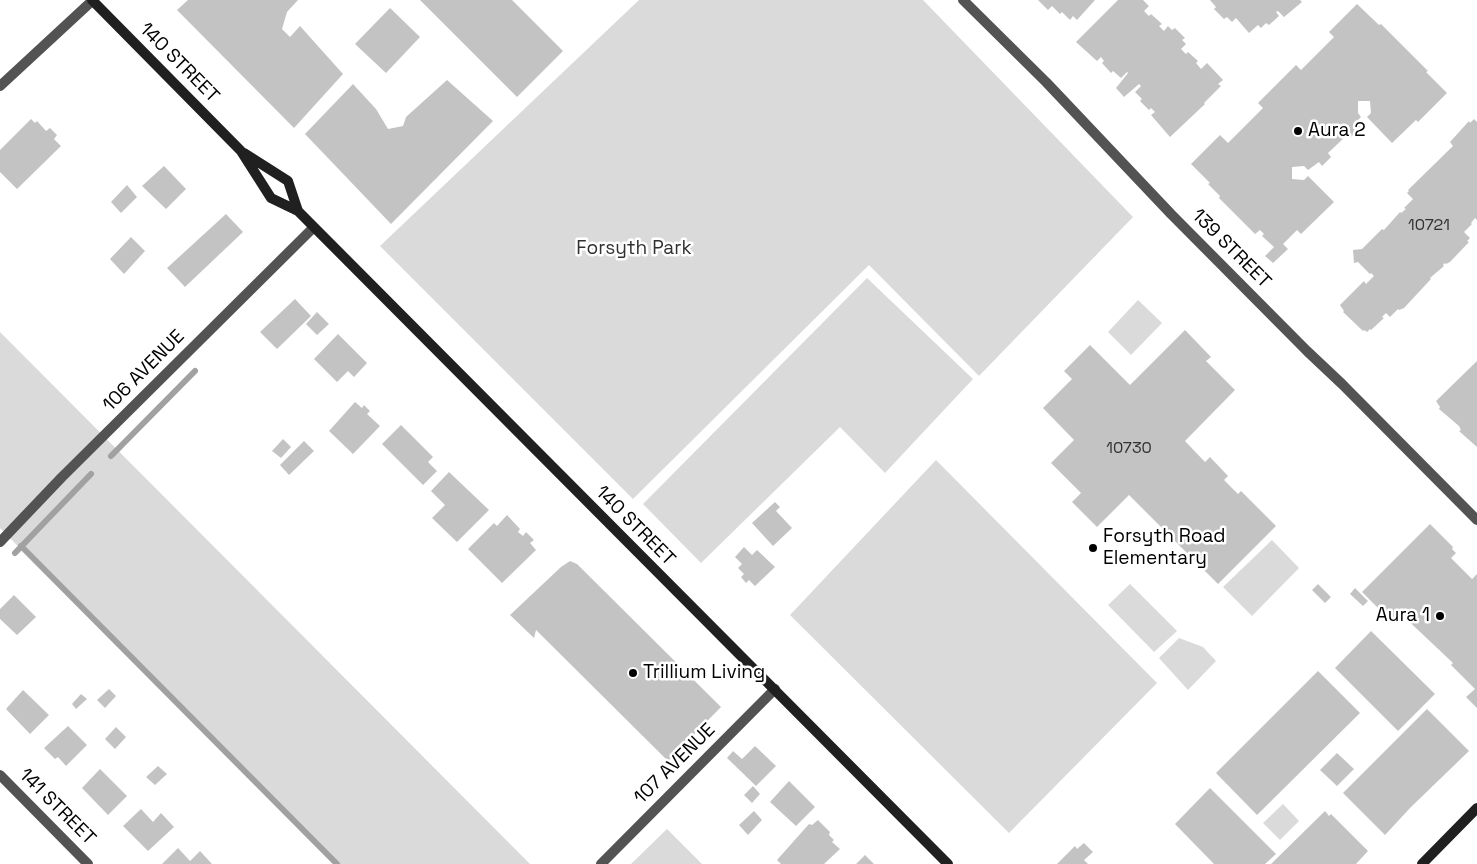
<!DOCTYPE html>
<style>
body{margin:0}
canvas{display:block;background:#fff}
</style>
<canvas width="1477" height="864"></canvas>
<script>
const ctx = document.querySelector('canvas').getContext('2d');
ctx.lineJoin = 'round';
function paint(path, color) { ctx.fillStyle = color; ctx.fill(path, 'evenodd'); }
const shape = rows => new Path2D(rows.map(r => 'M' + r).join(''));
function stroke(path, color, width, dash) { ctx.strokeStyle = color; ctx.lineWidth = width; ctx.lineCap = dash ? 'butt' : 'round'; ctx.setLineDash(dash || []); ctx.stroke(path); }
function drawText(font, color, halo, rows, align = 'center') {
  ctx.font = font + ' "Space Grotesk",sans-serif'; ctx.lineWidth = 5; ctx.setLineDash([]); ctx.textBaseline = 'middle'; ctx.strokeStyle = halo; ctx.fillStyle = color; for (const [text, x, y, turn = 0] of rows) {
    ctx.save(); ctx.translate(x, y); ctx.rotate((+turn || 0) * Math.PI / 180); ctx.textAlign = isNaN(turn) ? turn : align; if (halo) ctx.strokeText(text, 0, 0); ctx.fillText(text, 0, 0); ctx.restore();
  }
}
const green = shape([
 [639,0,923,0,1133,217,979,376,869,265,633,499,380,246],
 [867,278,973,379,885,473,840,427,701,563,643,504],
 [1138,300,1162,323,1131,355,1108,332],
 [0,332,530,864,334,864,0,528],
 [936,460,1157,683,1009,833,790,615],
 [1272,540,1299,568,1252,616,1223,587],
 [1130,584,1177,631,1154,652,1108,605],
 [1179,638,1203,647,1216,661,1188,690,1159,658],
 [1283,804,1299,821,1280,840,1263,823],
 [667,829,702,864,631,864]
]);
const stream = shape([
 [111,456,195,371],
 [21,546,337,864],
 [15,553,91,474]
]);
const building = shape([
 [188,0,298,0,287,12,282,29,290,37,300,26,343,74,294,128,177,10],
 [420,0,512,0,563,51,517,97],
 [1038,0,1095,0,1077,20,1073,16,1070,20,1062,12,1060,14,1052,6,1048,10],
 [1118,0,1143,0,1149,6,1144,11,1149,16,1151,14,1162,24,1159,26,1164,31,1168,26,1172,30,1175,28,1185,38,1182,40,1186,44,1181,49,1186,54,1188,52,1198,61,1196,63,1201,69,1207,63,1223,80,1218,84,1221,86,1204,103,1205,104,1170,137,1151,115,1155,112,1151,108,1149,110,1140,101,1142,99,1135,92,1141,86,1139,84,1124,97,1116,88,1128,73,1127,72,1121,78,1113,71,1111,73,1102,63,1104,61,1101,57,1097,61,1076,42],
 [1210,0,1300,0,1302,2,1284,17,1278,11,1276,12,1279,16,1269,25,1266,23,1261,28,1258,25,1249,33,1236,18,1232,22,1227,17,1224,19,1214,9,1216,7],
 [1357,4,1379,25,1381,24,1428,71,1426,72,1447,93,1418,122,1416,120,1392,143,1367,117,1371,113,1370,101,1358,101,1358,113,1361,117,1356,122,1361,127,1350,138,1347,135,1328,153,1331,157,1322,166,1319,162,1308,170,1304,166,1292,167,1292,179,1304,180,1308,176,1334,202,1301,234,1297,230,1283,244,1288,249,1273,263,1265,256,1274,247,1262,236,1264,234,1260,230,1255,234,1219,198,1220,196,1208,184,1210,183,1191,164,1220,135,1228,143,1263,108,1258,103,1296,65,1301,70,1334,37,1329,32],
 [390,8,420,37,386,73,355,44],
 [447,80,493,121,391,224,305,134,353,84,376,109,388,129,403,126,406,117],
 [31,119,35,123,37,121,46,131,50,128,57,135,54,139,61,146,17,189,0,172,0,150],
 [1474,119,1477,122,1477,220,1475,218,1471,223,1472,224,1464,232,1470,238,1467,241,1469,242,1450,262,1446,264,1445,263,1443,265,1444,266,1430,278,1431,279,1404,308,1399,310,1398,309,1390,317,1386,313,1382,317,1384,318,1371,330,1370,329,1367,332,1364,330,1363,331,1343,312,1344,311,1340,305,1364,281,1366,284,1374,276,1371,273,1370,274,1358,262,1354,263,1353,250,1362,249,1382,229,1384,230,1400,212,1401,213,1406,209,1404,208,1413,199,1407,193,1409,191,1408,190,1453,146,1450,142,1469,121,1470,123],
 [164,166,186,189,166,209,142,186],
 [127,185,137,197,121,213,111,202],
 [226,214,243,232,185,287,167,268],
 [131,237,145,251,124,274,110,259],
 [295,299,311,316,277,349,260,332],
 [317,312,329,324,317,335,306,324],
 [1185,330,1211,357,1206,361,1235,390,1185,441,1205,462,1210,457,1228,476,1224,480,1238,494,1241,491,1276,526,1218,584,1129,495,1097,527,1072,502,1081,493,1051,463,1074,440,1043,408,1072,379,1064,371,1090,345,1130,385],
 [338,334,367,363,354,377,348,371,337,382,314,359],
 [1477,361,1477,447,1459,431,1461,430,1459,426,1439,409,1440,407,1436,401],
 [355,402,362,408,364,405,370,411,367,414,380,426,353,454,329,431],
 [401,425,433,457,428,462,437,471,423,485,382,444],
 [283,439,291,447,281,458,272,451],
 [304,441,314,451,289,475,280,465],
 [449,472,489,510,457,542,432,518,445,505,431,491],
 [775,502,780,507,776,511,792,528,773,546,752,523],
 [507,515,520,529,518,532,523,536,526,532,534,540,530,543,536,550,502,583,468,549,494,523,497,526],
 [1430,524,1453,547,1452,549,1456,553,1451,558,1472,579,1477,574,1477,708,1466,697,1475,689,1451,665,1453,663,1399,612,1390,620,1362,592],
 [744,547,752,555,757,550,775,567,755,586,749,580,746,583,741,577,744,574,738,568,742,564,735,557],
 [570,561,577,564,721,707,668,761,536,630,534,638,510,615,561,567],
 [1318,584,1331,597,1325,603,1312,590],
 [1355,588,1368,601,1363,606,1350,594],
 [14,595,36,617,17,635,0,619,0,609],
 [1371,631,1435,694,1398,731,1335,668],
 [1318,671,1360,713,1257,815,1216,773],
 [109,689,116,696,105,708,97,700],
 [23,690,49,715,30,734,6,709],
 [81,694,87,699,76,709,72,704],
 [1427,709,1469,751,1411,807,1385,835,1343,793],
 [68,726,87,745,66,766,58,757,55,759,44,748],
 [116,727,126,737,115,749,105,739],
 [755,746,776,766,756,786,727,758,733,751,742,759],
 [1337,753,1354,769,1337,786,1320,770],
 [158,766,167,774,155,785,146,777],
 [100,769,127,796,108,815,82,788],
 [789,781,815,807,796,826,770,802],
 [753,786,760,794,752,803,744,795],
 [1210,788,1276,854,1265,864,1214,864,1175,824],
 [141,809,153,822,161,813,174,827,148,851,123,826],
 [754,811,762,820,748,835,739,825],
 [1325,811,1329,816,1331,814,1368,851,1356,864,1271,864],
 [818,820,830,832,829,835,834,840,832,842,840,849,824,864,781,864,777,860,809,824,812,825],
 [1084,843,1093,852,1084,860,1088,864,1057,864,1075,846,1077,849],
 [178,848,190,861,200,851,212,864,162,864],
 [865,855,874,864,856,864]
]);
const minor = shape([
 [963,0,1046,82,1171,214,1307,351,1342,384,1477,520],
 [0,542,62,477,313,228],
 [0,775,88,864],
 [601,864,775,689]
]);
const tertiary = shape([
 [0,86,93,0]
]);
const secondary = shape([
 [92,0,241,151,271,198,298,211,948,864],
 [244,153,288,181,298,211],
 [1422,864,1477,808]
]);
const markers = [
 [1298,131,5,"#000"],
 [1093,548,5,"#000"],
 [1440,616,5,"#000"],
 [633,673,5,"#000"]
];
const numberNames = [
 ["10721",1429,226],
 ["10730",1129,449]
];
const streetNames = [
 ["140 STREET",179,63,45],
 ["139 STREET",1231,249,45],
 ["106 AVENUE",144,371,-45],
 ["140 STREET",635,526,45],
 ["107 AVENUE",675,764,-45],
 ["141 STREET",57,807,45]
];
const poiNames = [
 ["Aura 2",1308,131],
 ["Forsyth Road",1103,537],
 ["Elementary",1103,559],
 ["Aura 1",1430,616,"right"],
 ["Trillium Living",643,673]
];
const parkNames = [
 ["Forsyth Park",634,249]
];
paint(green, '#dadada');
stroke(stream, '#a1a1a1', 6);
paint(building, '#c3c3c3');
stroke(minor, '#535353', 10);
stroke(tertiary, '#535353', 10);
stroke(secondary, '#202020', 10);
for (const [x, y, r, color] of markers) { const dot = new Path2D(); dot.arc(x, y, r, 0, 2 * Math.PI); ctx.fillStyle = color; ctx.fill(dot); stroke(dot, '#fff', 2); }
drawText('16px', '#313131', null, numberNames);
drawText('19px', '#000', '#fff', streetNames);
drawText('19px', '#000', '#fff', poiNames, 'left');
drawText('19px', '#313131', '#fff', parkNames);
</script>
